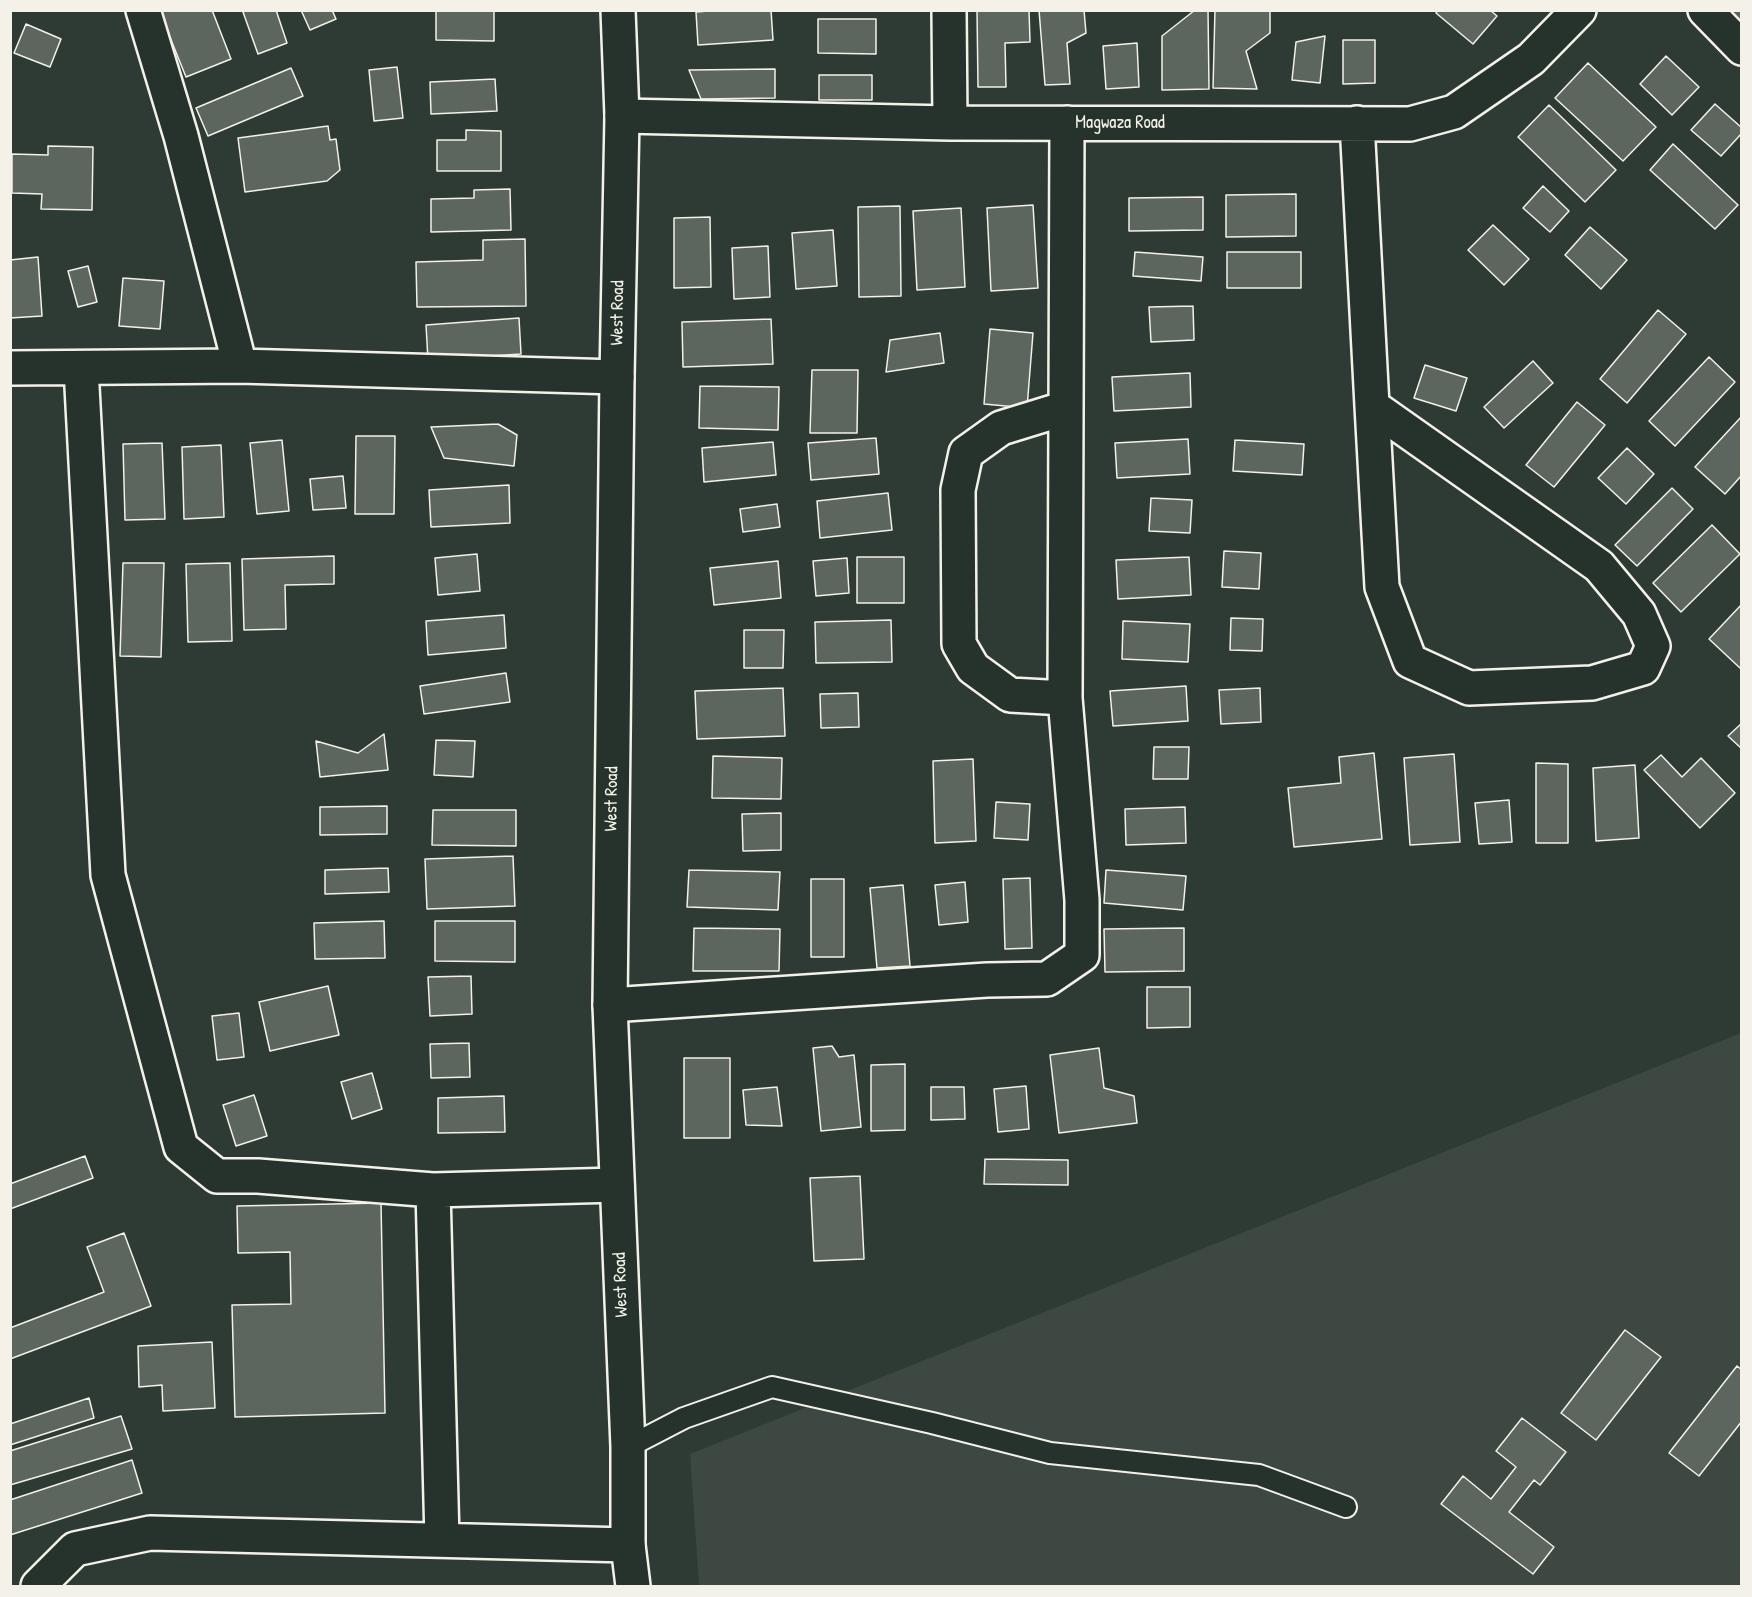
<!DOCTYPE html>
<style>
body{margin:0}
#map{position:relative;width:1752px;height:1597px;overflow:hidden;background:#2e3b34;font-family:"Patrick Hand",sans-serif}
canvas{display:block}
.frame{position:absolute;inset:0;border:12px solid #f4f1e8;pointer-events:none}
</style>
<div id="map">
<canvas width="1752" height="1597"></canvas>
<div class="frame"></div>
</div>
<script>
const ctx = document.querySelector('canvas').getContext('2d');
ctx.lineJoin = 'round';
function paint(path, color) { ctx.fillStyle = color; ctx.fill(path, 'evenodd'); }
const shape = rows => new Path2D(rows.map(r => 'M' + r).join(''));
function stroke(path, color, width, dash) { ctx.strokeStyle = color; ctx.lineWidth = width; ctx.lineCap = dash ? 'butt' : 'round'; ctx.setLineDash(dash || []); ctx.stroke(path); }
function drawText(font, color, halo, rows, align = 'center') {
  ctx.font = font + ' "Patrick Hand",sans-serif'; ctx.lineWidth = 4.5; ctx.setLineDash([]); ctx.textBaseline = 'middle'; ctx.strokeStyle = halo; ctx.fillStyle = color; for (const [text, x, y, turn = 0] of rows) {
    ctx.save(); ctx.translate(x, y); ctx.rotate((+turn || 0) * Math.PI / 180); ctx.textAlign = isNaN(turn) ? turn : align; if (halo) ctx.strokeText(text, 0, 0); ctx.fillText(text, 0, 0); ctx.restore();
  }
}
const built = shape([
 [1741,1033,1741,1586,699,1586,690,1454]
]);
const building = shape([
 [159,10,212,10,231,59,186,77,159,10],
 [247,10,276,10,287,43,258,54,243,12,247,10],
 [301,10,332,10,336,19,310,30,301,10],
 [436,10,494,10,494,41,436,40,436,10],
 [722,10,771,10,773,40,698,45,696,12,722,10],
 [977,10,1029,10,1030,42,1005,43,1006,87,978,87,977,10],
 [1039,10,1084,10,1086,33,1067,43,1070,84,1045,85,1039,10],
 [1195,10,1208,10,1209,89,1162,90,1162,36,1195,10],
 [1215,10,1270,10,1270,33,1246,51,1257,89,1213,88,1215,10],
 [1438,10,1490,10,1497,16,1473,44,1436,13,1438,10],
 [1719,10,1742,10,1742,30,1719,10],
 [818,19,876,19,876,54,818,53,818,19],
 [26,24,61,39,50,67,14,53,26,24],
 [1325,36,1320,83,1292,80,1296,42,1325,36],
 [1343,40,1375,40,1375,83,1343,84,1343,40],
 [1137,43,1139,87,1106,89,1103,46,1137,43],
 [1666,56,1699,87,1672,115,1640,84,1666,56],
 [1588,63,1656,127,1623,161,1555,98,1588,63],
 [397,67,403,118,374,121,369,70,397,67],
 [291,68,303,96,208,136,196,108,291,68],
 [775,69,775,98,701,99,689,70,775,69],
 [819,75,872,75,872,100,819,100,819,75],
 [495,79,497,111,431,114,430,82,495,79],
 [1715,104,1742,128,1742,133,1721,156,1691,130,1715,104],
 [1549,105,1616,170,1585,202,1518,137,1549,105],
 [328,126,330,140,336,139,340,170,327,181,245,192,238,138,328,126],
 [466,130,501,131,501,171,437,171,437,140,466,140,466,130],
 [1673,144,1738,205,1715,229,1650,170,1673,144],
 [48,146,93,147,92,210,41,209,42,194,12,193,12,154,48,155,48,146],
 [1543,186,1569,211,1550,232,1523,208,1543,186],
 [510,189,511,230,431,232,431,199,474,198,474,190,510,189],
 [1296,194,1296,236,1226,237,1226,195,1296,194],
 [1203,197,1203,230,1129,231,1129,198,1203,197],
 [1033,205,1038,288,991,291,987,208,1033,205],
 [900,206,901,296,859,297,858,207,900,206],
 [961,208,965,287,917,290,913,211,961,208],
 [710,217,711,287,674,288,674,218,710,217],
 [1493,225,1529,259,1504,285,1468,250,1493,225],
 [1590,227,1627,260,1601,289,1565,255,1590,227],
 [833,230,837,286,796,289,792,233,833,230],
 [525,239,526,306,417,307,416,262,483,260,483,240,525,239],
 [768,246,770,297,734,299,732,248,768,246],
 [1135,252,1203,257,1201,281,1133,276,1135,252],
 [1227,252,1301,252,1301,288,1227,288,1227,252],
 [38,257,42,316,10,318,10,260,38,257],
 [88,266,97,302,78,307,68,271,88,266],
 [123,278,164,281,160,329,119,326,123,278],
 [1193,306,1194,340,1151,342,1149,307,1193,306],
 [1658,310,1686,334,1627,403,1600,379,1658,310],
 [519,318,521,354,428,360,426,325,519,318],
 [771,319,773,364,683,367,682,322,771,319],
 [990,329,1033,333,1027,408,984,404,990,329],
 [940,333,944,363,886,372,890,340,940,333],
 [1709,357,1735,382,1675,446,1649,421,1709,357],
 [1533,361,1553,383,1504,428,1484,407,1533,361],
 [1425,365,1467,378,1456,411,1414,398,1425,365],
 [812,370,858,370,857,433,810,433,812,370],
 [1190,373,1191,407,1114,411,1112,377,1190,373],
 [700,386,779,387,778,430,699,428,700,386],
 [1577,402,1605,425,1554,487,1526,465,1577,402],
 [1742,416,1742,475,1725,494,1695,467,1742,416],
 [498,424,517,435,514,466,444,458,431,427,498,424],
 [356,436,395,436,394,514,355,514,356,436],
 [876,438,879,474,811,480,808,443,876,438],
 [1188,439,1190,474,1117,478,1115,443,1188,439],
 [282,440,289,511,257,514,250,443,282,440],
 [1235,440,1304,444,1302,475,1233,471,1235,440],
 [773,442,776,475,704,482,702,448,773,442],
 [162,443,165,519,125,520,123,444,162,443],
 [221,445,224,517,184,519,182,447,221,445],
 [1627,448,1654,474,1626,504,1598,478,1627,448],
 [343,476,346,508,313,510,310,479,343,476],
 [509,485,510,523,431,527,429,490,509,485],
 [1672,488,1693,509,1637,566,1615,545,1672,488],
 [888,493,892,530,820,538,817,501,888,493],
 [1151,498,1192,500,1190,533,1149,531,1151,498],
 [777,504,780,527,743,532,740,509,777,504],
 [1712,525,1740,554,1681,612,1653,583,1712,525],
 [1224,551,1261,553,1259,589,1222,587,1224,551],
 [477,554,480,591,438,595,435,558,477,554],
 [334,556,334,584,285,585,286,629,244,630,242,559,334,556],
 [857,557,904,557,904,603,857,603,857,557],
 [1189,557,1191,595,1118,599,1116,560,1189,557],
 [847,558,849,593,816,596,813,561,847,558],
 [778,561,781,598,714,605,710,568,778,561],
 [123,563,164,563,161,657,120,656,123,563],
 [230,563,232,641,188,642,186,564,230,563],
 [1742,604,1742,666,1740,668,1709,639,1742,604],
 [504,615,506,648,428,655,426,621,504,615],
 [1231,618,1263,619,1262,651,1230,650,1231,618],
 [891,620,892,662,816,663,815,622,891,620],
 [1123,621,1190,624,1188,662,1122,659,1123,621],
 [744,630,784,630,783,668,744,668,744,630],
 [506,673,510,702,424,714,420,686,506,673],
 [1186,686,1188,721,1113,726,1110,691,1186,686],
 [783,688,785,736,697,739,695,691,783,688],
 [1260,688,1261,722,1221,724,1219,690,1260,688],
 [858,693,859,727,821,728,820,694,858,693],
 [1742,723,1742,749,1728,736,1742,723],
 [384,734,388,770,320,777,316,741,358,753,384,734],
 [436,740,475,741,473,777,434,775,436,740],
 [1154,747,1189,747,1188,779,1153,779,1154,747],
 [1374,753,1382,839,1294,847,1288,788,1341,783,1339,757,1374,753],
 [1454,754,1460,842,1410,845,1404,758,1454,754],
 [1661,755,1682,777,1701,758,1735,793,1700,828,1644,770,1661,755],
 [713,756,782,758,781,799,712,798,713,756],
 [973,759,976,841,935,843,933,761,973,759],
 [1536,763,1568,764,1568,843,1536,843,1536,763],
 [1635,765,1639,838,1596,841,1593,768,1635,765],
 [1509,800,1512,842,1479,844,1475,803,1509,800],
 [996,802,1030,804,1028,840,994,838,996,802],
 [387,806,387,834,320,835,320,807,387,806],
 [1185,807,1186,843,1126,845,1125,809,1185,807],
 [433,810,516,810,516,846,432,845,433,810],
 [781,813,781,850,743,851,742,814,781,813],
 [513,856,515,906,427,909,425,859,513,856],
 [388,868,389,892,325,894,325,870,388,868],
 [689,870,780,872,778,910,687,907,689,870],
 [1106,870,1186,876,1183,910,1104,903,1106,870],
 [1030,878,1032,948,1005,949,1003,879,1030,878],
 [811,879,844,879,844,957,811,957,811,879],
 [965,882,968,922,939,925,935,885,965,882],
 [903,885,910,966,877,968,870,888,903,885],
 [384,921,385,958,315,959,314,923,384,921],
 [435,921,515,921,515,962,435,961,435,921],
 [694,928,780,929,779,971,693,971,694,928],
 [1184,928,1184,971,1105,972,1104,929,1184,928],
 [471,976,472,1014,430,1016,428,977,471,976],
 [328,986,339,1035,270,1051,259,1002,328,986],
 [1147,987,1190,987,1190,1027,1147,1028,1147,987],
 [239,1013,244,1057,217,1060,212,1016,239,1013],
 [469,1043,470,1077,431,1078,430,1044,469,1043],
 [832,1046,839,1057,854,1055,861,1127,821,1131,813,1048,832,1046],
 [1099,1048,1104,1088,1134,1096,1137,1123,1059,1133,1050,1055,1099,1048],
 [684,1058,730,1058,730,1138,684,1138,684,1058],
 [905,1064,905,1130,871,1131,871,1065,905,1064],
 [372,1073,382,1109,352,1119,341,1082,372,1073],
 [1026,1086,1029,1129,998,1132,994,1089,1026,1086],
 [777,1087,782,1126,746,1125,743,1090,777,1087],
 [931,1087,964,1087,965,1119,931,1120,931,1087],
 [254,1095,267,1136,236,1146,223,1105,254,1095],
 [504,1096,505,1132,438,1133,438,1098,504,1096],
 [85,1156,93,1178,10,1209,10,1184,85,1156],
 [985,1159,1068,1160,1068,1185,984,1184,985,1159],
 [860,1176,864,1259,814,1261,810,1178,860,1176],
 [381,1203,385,1413,235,1417,232,1305,291,1304,290,1252,238,1253,237,1206,381,1203],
 [124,1233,151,1306,10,1359,10,1328,104,1292,87,1247,124,1233],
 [1625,1330,1661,1357,1596,1440,1561,1413,1625,1330],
 [212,1342,215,1408,163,1411,162,1385,139,1387,138,1346,212,1342],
 [1737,1366,1742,1370,1742,1421,1699,1476,1669,1453,1737,1366],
 [89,1398,94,1418,10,1445,10,1424,89,1398],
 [121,1416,132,1449,10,1485,10,1451,121,1416],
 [1522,1418,1566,1452,1540,1485,1534,1480,1509,1512,1554,1547,1533,1574,1441,1504,1463,1476,1491,1499,1516,1467,1496,1451,1522,1418],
 [132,1460,142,1493,10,1535,10,1500,132,1460]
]);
const lane = shape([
 [628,1447,684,1418,772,1387,932,1423,1050,1453,1259,1475,1346,1507]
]);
const street = shape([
 [143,10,181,136,240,366],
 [949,10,950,123],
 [1705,10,1742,48],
 [622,116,950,123,1410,124,1454,112,1531,59,1579,10],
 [1357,123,1372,406,1382,587,1410,661,1469,688,1592,683,1643,668,1653,646,1639,614,1599,566,1372,406],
 [10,368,240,366,617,377],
 [81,368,108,875,181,1147,217,1176,258,1176,433,1190,617,1185],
 [1066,408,1001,428,966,453,958,490,959,644,973,668,1010,695,1065,698,1067,123],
 [610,1005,987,980,1047,979,1082,955,1082,900,1065,698],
 [433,1190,442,1540],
 [38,1586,75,1549,150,1533,628,1545]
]);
const secondary = shape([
 [618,10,622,116,617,377,610,1005,628,1447,628,1545,633,1586]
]);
const streetNames = [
 ["Magwaza Road",1120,123],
 ["West Road",618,313,-89],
 ["West Road",612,799,-89],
 ["West Road",621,1285,-92]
];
paint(built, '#3c4841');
paint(building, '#5c655e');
stroke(building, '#f4f1e8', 1.5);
stroke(lane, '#f4f1e8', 24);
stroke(street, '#f4f1e8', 38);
stroke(secondary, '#f4f1e8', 38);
stroke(lane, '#26332d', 20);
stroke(street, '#26332d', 33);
stroke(secondary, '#26332d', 33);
drawText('18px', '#f4f1e8', '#26332d', streetNames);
</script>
